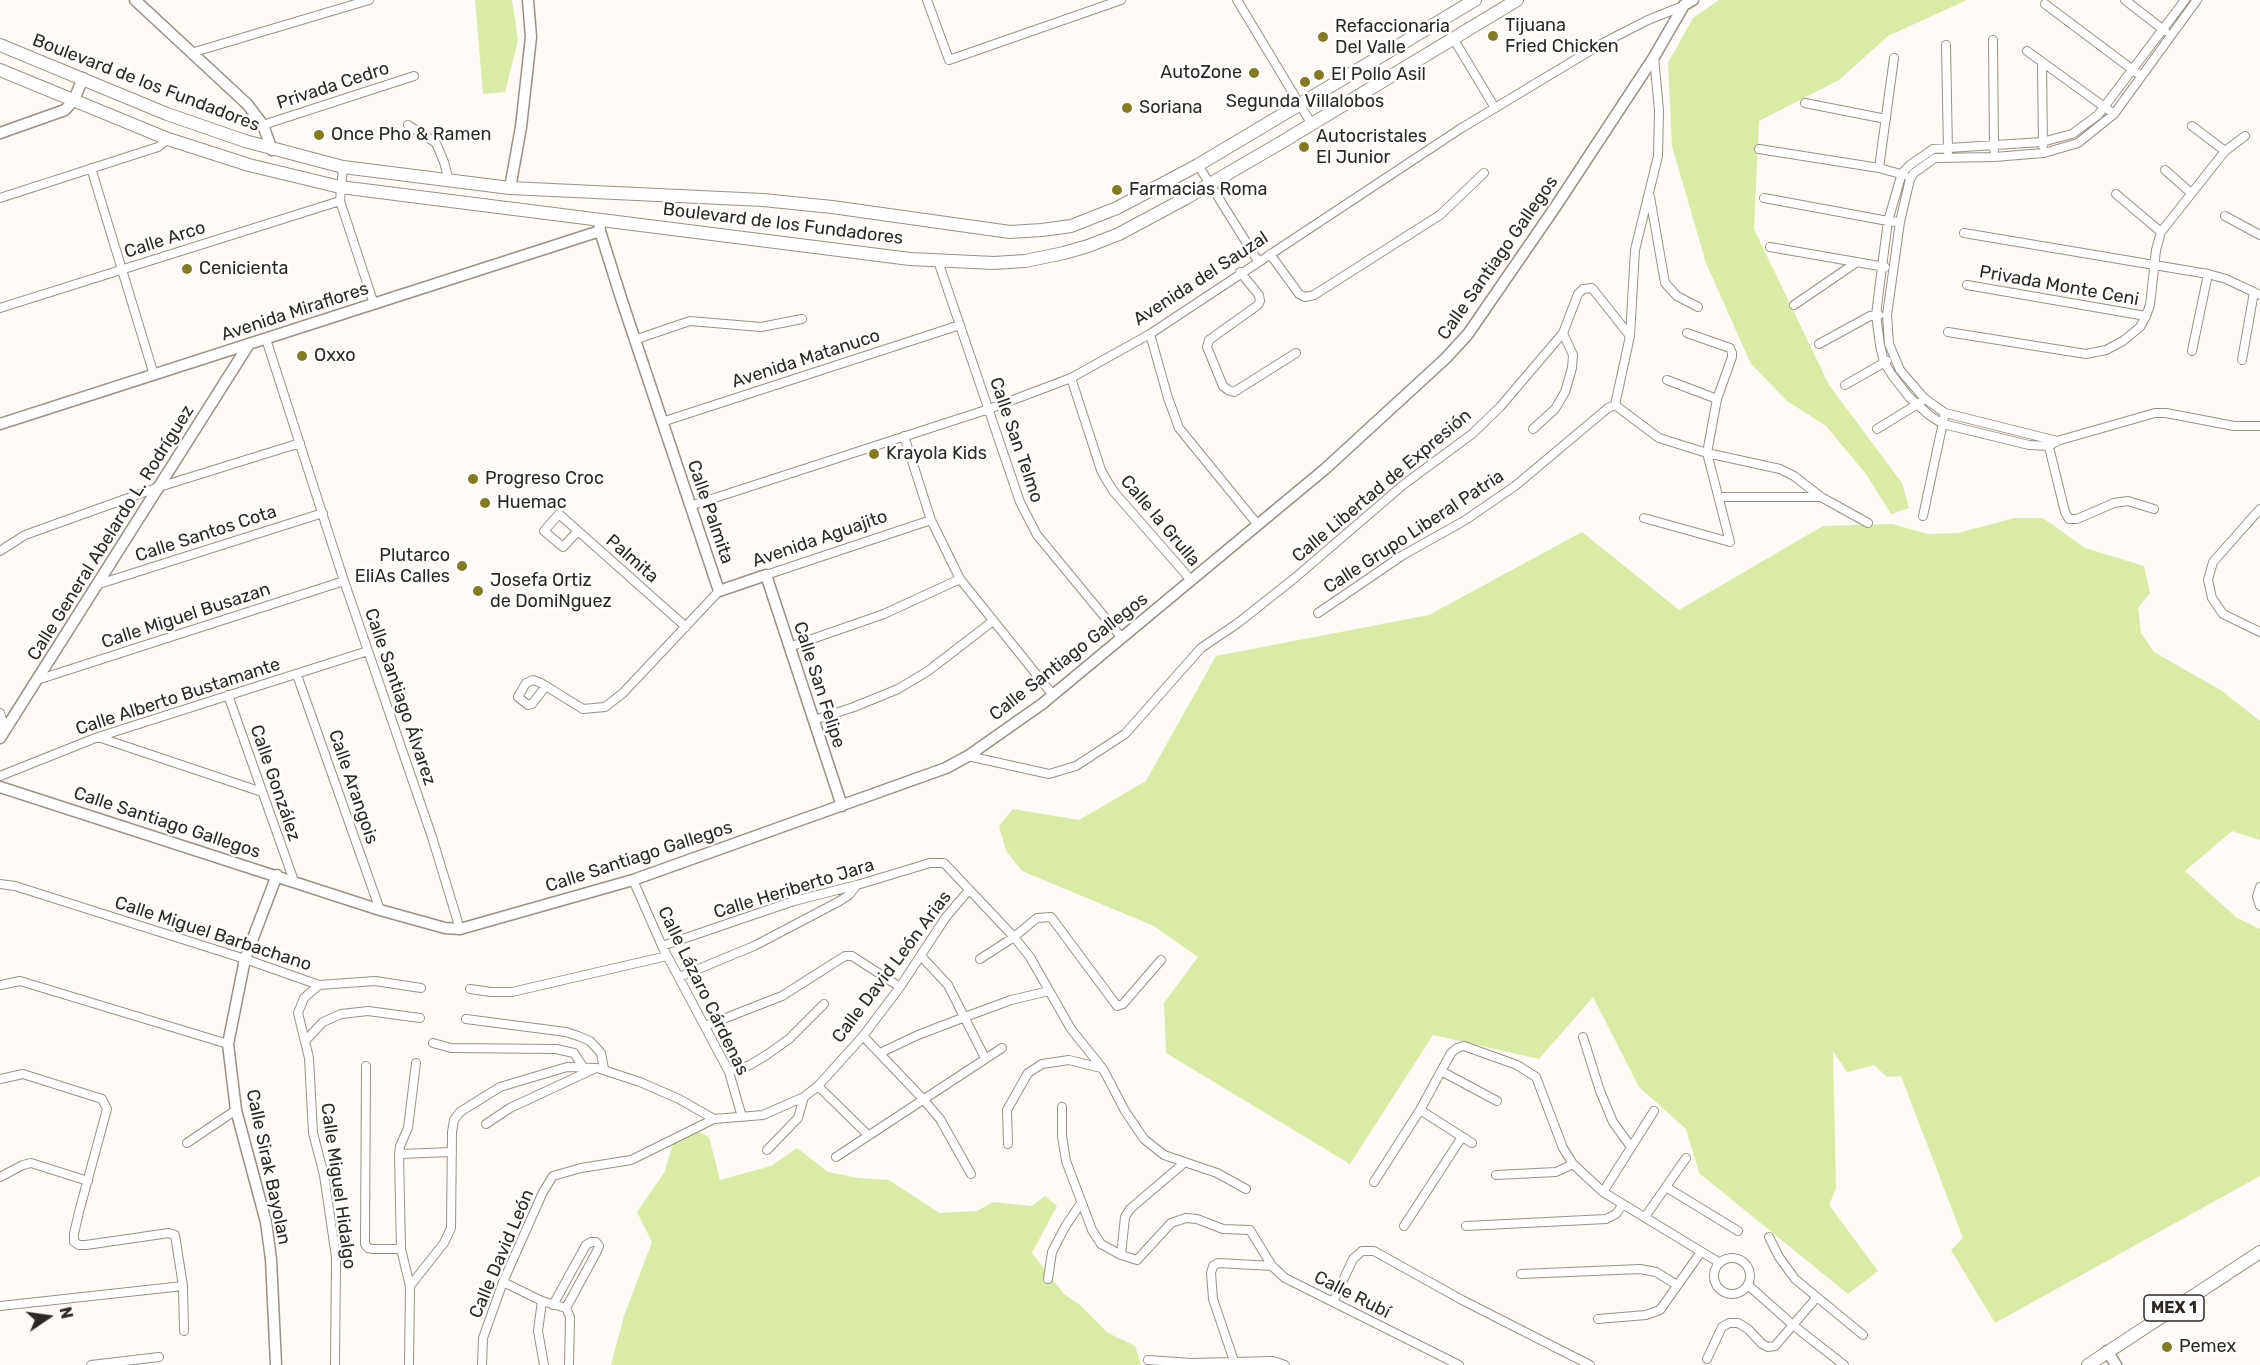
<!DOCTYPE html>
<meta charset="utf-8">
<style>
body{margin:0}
#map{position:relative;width:2260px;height:1365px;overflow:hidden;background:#fefaf5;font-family:Rubik,sans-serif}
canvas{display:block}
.north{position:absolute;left:18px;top:1287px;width:60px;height:60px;-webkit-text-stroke:4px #fff;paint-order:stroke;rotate:77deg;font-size:16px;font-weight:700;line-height:24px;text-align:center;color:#2c2924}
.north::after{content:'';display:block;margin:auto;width:21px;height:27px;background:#2c2924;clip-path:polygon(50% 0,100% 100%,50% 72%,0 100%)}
</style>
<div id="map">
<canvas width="2260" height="1365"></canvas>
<div class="north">N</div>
</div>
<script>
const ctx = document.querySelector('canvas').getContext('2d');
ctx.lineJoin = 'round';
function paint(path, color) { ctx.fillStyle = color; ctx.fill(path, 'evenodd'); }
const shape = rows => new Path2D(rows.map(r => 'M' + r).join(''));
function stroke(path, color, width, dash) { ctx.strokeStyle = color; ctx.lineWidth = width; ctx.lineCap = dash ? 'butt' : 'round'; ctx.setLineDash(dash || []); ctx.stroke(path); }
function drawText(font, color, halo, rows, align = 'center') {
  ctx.font = font + ' Rubik,sans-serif'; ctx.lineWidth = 5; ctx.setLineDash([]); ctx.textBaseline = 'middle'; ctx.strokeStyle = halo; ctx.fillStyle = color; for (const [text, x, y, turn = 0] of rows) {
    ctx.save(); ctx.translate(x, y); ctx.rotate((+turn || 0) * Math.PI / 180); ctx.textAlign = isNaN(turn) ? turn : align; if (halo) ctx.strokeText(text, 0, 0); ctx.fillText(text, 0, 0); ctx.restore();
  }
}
const green = shape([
 [475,0,512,0,518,40,505,92,483,94],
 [1719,0,1967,0,1888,36,1839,80,1759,121,1754,229,1829,385,1902,483,1909,508,1891,514,1866,474,1825,425,1787,401,1751,364,1706,263,1672,146,1668,63,1693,18],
 [2015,518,2043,518,2085,548,2144,566,2150,593,2138,608,2141,633,2154,652,2222,691,2260,721,2260,840,2232,831,2185,871,2237,918,2260,929,2260,1176,1995,1323,1951,1250,1963,1238,1901,1076,1887,1077,1874,1065,1847,1072,1833,1051,1836,1188,1829,1205,1878,1271,1848,1294,1699,1173,1686,1129,1639,1087,1593,997,1539,1059,1433,1035,1350,1164,1166,1053,1164,1003,1198,957,1154,926,1022,871,1006,851,999,826,1013,809,1079,820,1146,781,1216,656,1429,615,1582,532,1679,610,1823,526,1892,524,1928,534,1958,533],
 [694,1129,709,1137,720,1180,771,1166,797,1148,828,1172,858,1178,889,1180,939,1213,977,1211,993,1202,1032,1206,1045,1196,1057,1206,1032,1253,1064,1294,1080,1305,1108,1333,1135,1346,1141,1365,611,1365,624,1316,652,1242,637,1212,664,1173,675,1138]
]);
const street = shape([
 [927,0,949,60,1121,0],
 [1237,0,1311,123],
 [2125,0,2165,31],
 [2185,0,2098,115,2072,134,2042,142,1933,149,1910,165,1902,173,1888,221,1882,267,1876,315,1880,345,1884,362,1892,375,1909,397,1929,415,1943,424,2029,445,2049,446,2057,441,2155,413,2166,413,2234,426,2260,426],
 [2045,4,2141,76],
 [1453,38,1495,108],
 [1993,40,1994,150],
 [1946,45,1948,152],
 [2027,51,2114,114],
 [191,53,369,0],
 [2042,64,2043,146],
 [1805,103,1886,119],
 [263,125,414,76],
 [408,125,436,143,444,162,449,181],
 [2192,126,2225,151],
 [1759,149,1879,168,1904,175],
 [1198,165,1258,261],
 [343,167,340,201,374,304],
 [91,168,154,375],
 [1879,168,1894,58],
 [2165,170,2191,193],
 [2116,194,2161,232],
 [1650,197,1665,283,1677,296,1698,307],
 [0,198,158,147,168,139],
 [1764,198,1888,221,1900,222],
 [2225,216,2260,235],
 [1964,233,2208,274,2226,279,2260,295],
 [1770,247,1885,267],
 [1270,254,1299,294,1305,297,1314,295,1440,215,1484,173],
 [938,261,1020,502,1037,535,1122,638],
 [1240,272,1259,295,1260,301,1258,305,1209,340,1207,347,1223,386,1228,390,1234,392,1296,353],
 [1967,285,2146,316],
 [1794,305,1857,262],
 [0,308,340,201],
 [1948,332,2086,354,2106,350,2123,341,2140,327,2146,316,2150,305,2156,250,2161,232,2225,151,2245,136],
 [1150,334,1168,398,1179,428,1258,525],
 [266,339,344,581,432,837,460,929],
 [634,340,690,321,761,327,802,319],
 [1819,344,1870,316,1879,315],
 [2192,351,2208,274],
 [2242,360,2254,292],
 [1071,378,1101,470,1107,481,1114,492,1191,580],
 [1667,380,1717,399],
 [1845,385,1887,361],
 [1615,405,1630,336,1635,250,1658,156,1659,110,1654,57],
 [1615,405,1659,438,1707,453,1780,469,1794,476,1821,497,1868,523],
 [662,422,960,325],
 [1533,429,1555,409,1565,392,1572,368,1573,355,1563,333],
 [1877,429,1921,402],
 [904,436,931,520,960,579,1053,695],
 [2057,441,1945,413,1924,398,1900,370,1889,344,1887,315,1900,222,1910,179,1914,173,1935,158,1994,157,2044,153,2078,143,2114,114,2197,0],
 [2048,443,2065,512,2069,519,2077,519,2114,503,2128,501,2154,509],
 [1720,497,1821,497],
 [690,506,989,409,1071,378,1150,334,1460,129,1603,43,1648,20,1683,6],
 [2260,509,2213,562,2208,580,2212,598,2223,614,2260,632],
 [1923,516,1945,413],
 [1644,518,1730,542,1707,453,1717,399,1732,357,1732,353,1730,348,1687,333],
 [578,531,563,547,544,531,559,514,686,627],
 [0,551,25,535,159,487,300,443],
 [766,575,931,520],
 [99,584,323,513],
 [1318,613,1403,555,1464,521,1515,486,1608,408,1615,405],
 [789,647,884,614,960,579],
 [297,675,380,910],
 [37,680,344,581],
 [546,686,532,704,528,705,518,697,526,683,533,680,541,683,583,709,605,707,623,693,719,591],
 [228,695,294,881],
 [0,713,5,730],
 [814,720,854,707,898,689,928,671,993,621],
 [98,737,262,792],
 [968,756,1049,774,1076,766,1125,734,1201,648,1238,623,1296,577,1403,485,1472,434,1500,407,1563,333,1578,294,1583,289,1592,288,1630,336],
 [0,776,98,737,368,651],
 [633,880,662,946,729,1072,742,1117],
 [0,884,15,886,245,959,319,985,375,981,421,988],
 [2260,887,2257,897,2260,906],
 [662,946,794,901,857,885,930,863,944,863,1014,937,1030,957,1071,1029,1103,1069,1125,1111,1144,1139,1164,1155,1217,1173,1246,1189],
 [921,956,948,985,985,1058],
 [980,959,1014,937,1037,918,1051,917,1117,1006,1123,1004,1161,960],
 [679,977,754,946,838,902,849,895,857,885],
 [0,985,20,981,228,1044],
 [319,985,304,998,298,1013,309,1058,313,1133,324,1175,336,1257,335,1365],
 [470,989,491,992,512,992,667,956],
 [466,1019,566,1032,578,1036,590,1041,601,1053,604,1069],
 [705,1026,782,996,845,956,852,956,900,987],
 [863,1036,923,1099,940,1119,971,1174],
 [1583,1037,1600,1091,1613,1122,1631,1147],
 [305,1041,323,1022,341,1014,368,1011,420,1018],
 [433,1043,451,1048,556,1049,574,1053,583,1067],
 [880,1053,918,1035,965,1017,1011,1000,1049,991],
 [366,1066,365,1244,368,1248,373,1249,401,1249],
 [1441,1071,1497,1101],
 [729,1072,750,1065,768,1054,789,1039,824,1004],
 [0,1079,23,1074,102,1099,107,1109,79,1212,74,1234,74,1242,79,1245,86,1245,169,1233,175,1235,183,1286,184,1331],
 [818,1086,868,1135],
 [1062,1107,1062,1136,1066,1161,1092,1230,1101,1244,1121,1255,1137,1260,1171,1223,1186,1218,1197,1219,1223,1229,1250,1230,1272,1266,1285,1278,1459,1365],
 [1420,1110,1472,1143],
 [486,1124,510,1108,596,1068],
 [187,1143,236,1110],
 [1008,1144,1007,1110,1028,1073,1042,1064,1069,1060,1101,1068],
 [767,1150,798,1118,804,1097],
 [399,1154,452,1152],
 [836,1157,1002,1048],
 [1496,1175,1556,1172,1573,1164],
 [0,1177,23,1165,31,1163,88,1181],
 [1374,1182,1420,1110,1451,1053,1457,1048,1464,1046,1517,1065,1536,1077,1563,1148,1573,1164,1603,1192,1720,1263],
 [1666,1187,1738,1231],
 [1603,1192,1654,1111],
 [1645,1217,1686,1158],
 [1404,1226,1462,1137],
 [1466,1226,1606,1219,1616,1214,1623,1204],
 [1769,1237,1779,1257,1795,1279,1863,1335],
 [1121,1255,1125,1217,1130,1209,1184,1163],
 '1714 1276a18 18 0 1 1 36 0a18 18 0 1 1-36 0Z',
 [1521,1274,1640,1269,1656,1272,1677,1285],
 [1048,1279,1052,1252,1065,1227,1081,1203],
 [503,1282,542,1301,566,1308],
 [1748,1285,1794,1326,1844,1365],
 [410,1286,444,1243,451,1228,452,1132,454,1120,460,1112,500,1087,567,1067,597,1068,640,1082,679,1099,714,1119],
 [542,1301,538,1331,544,1365],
 [1333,1302,1353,1259,1362,1251,1374,1251,1462,1300,1590,1365],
 [553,1305,586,1245,591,1242,596,1242,599,1246,596,1253,566,1308],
 [0,1306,183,1286],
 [566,1308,570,1317,569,1365],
 [1598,1319,1646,1315,1660,1310,1701,1252],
 [1707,1359,1722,1327,1729,1323,1738,1323,1748,1329,1762,1344,1768,1347,1775,1346,1817,1297],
 [1148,1360,1191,1363,1273,1361,1285,1365],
 [1234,1361,1213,1299,1211,1273,1213,1266,1218,1263,1272,1266],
 [91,1365,159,1357],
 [409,1365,410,1286,401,1249,399,1154,400,1146,408,1128,416,1063],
 [482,1365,483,1338,503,1282,543,1192,553,1176,581,1168,631,1160,714,1119,763,1115,804,1097,818,1086,863,1036,900,987,946,917,969,890]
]);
const secondary = shape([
 [135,0,247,104,263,125,272,150],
 [0,133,65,110,74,100,83,78],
 [510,188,521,127,531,37,528,0],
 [599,220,600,231,622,301,719,591,766,575,842,806],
 [0,424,600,231],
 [0,738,249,344],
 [0,787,380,910,445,928,460,929,633,880,946,768,968,756,1042,704,1325,469,1446,358,1468,334,1556,206,1654,57,1684,5,1693,0],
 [2107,1351,2116,1365],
 [276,1365,271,1259,266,1222,236,1110,228,1044,245,959,277,875]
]);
const primary = shape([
 [0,45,167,114,245,141,343,167,510,188,763,200,832,207,1010,232,1042,230,1071,226,1117,208,1198,165,1475,0],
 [0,70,168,139,249,165,340,187,910,259,994,263,1025,261,1064,253,1088,246,1119,234,1186,198,1282,142,1517,0],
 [2088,1365,2260,1252]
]);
const markers = [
 [1493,36,6,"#847b21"],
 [1323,37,6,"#847b21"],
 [1254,73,6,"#847b21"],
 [1319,75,6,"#847b21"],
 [1305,82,6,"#847b21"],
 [1127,108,6,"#847b21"],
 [319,135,6,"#847b21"],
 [1304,147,6,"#847b21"],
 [1117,190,6,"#847b21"],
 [187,269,6,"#847b21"],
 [302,356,6,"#847b21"],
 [874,454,6,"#847b21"],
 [473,479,6,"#847b21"],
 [485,503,6,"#847b21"],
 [462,566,6,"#847b21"],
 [478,591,6,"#847b21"],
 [2167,1347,6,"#847b21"]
];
const shields = [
 [2174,1308,60]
];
const shieldNames = [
 ["MEX 1",2174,1308]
];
const poiNames = [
 ["Tijuana",1505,26],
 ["Fried Chicken",1505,47],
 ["Refaccionaria",1335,27],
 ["Del Valle",1335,48],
 ["AutoZone",1242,73,"right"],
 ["El Pollo Asil",1331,75],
 ["Segunda Villalobos",1305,102,"center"],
 ["Soriana",1139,108],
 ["Once Pho & Ramen",331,135],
 ["Autocristales",1316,137],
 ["El Junior",1316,158],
 ["Farmacias Roma",1129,190],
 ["Cenicienta",199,269],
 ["Oxxo",314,356],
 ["Krayola Kids",886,454],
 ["Progreso Croc",485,479],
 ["Huemac",497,503],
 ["Plutarco",450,556,"right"],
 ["EliAs Calles",450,577,"right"],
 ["Josefa Ortiz",490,581],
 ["de DomiNguez",490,602],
 ["Pemex",2179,1347]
];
const streetNames = [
 ["Boulevard de los Fundadores",146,83,21],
 ["Privada Cedro",333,86,-18],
 ["Boulevard de los Fundadores",783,224,7],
 ["Calle Arco",165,240,-18],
 ["Calle Santiago Gallegos",1498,258,-55],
 ["Avenida del Sauzal",1201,279,-33],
 ["Privada Monte Ceni",2059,286,10],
 ["Avenida Miraflores",295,312,-18],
 ["Avenida Matanuco",806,359,-18],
 ["Calle San Telmo",1016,440,71],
 ["Calle Libertad de Expresión",1382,486,-40],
 ["Calle Palmita",710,512,71],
 ["Calle la Grulla",1160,521,50],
 ["Calle Grupo Liberal Patria",1414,532,-33],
 ["Calle General Abelardo L. Rodríguez",111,533,-58],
 ["Calle Santos Cota",206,534,-18],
 ["Avenida Aguajito",820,539,-19],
 ["Palmita",632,559,41],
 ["Calle Miguel Busazan",186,616,-18],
 ["Calle Santiago Gallegos",1069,657,-38],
 ["Calle San Felipe",819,685,72],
 ["Calle Alberto Bustamante",178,697,-18],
 ["Calle Santiago Álvarez",400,697,71],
 ["Calle González",275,783,71],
 ["Calle Arangois",353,787,71],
 ["Calle Santiago Gallegos",167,823,18],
 ["Calle Santiago Gallegos",639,857,-18],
 ["Calle Heriberto Jara",794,889,-17],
 ["Calle Miguel Barbachano",213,934,18],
 ["Calle David León Arias",892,967,-53],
 ["Calle Lázaro Cárdenas",703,991,64],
 ["Calle Sirak Bayolan",268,1167,78],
 ["Calle Miguel Hidalgo",338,1186,82],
 ["Calle David León",502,1254,-67],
 ["Calle Rubí",1352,1295,27]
];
paint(green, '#d9eba5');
stroke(street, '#999186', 10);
stroke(secondary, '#999186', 13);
stroke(primary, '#999186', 14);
stroke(street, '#fff', 8);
stroke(secondary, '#fff', 10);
stroke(primary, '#fff', 12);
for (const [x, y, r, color] of markers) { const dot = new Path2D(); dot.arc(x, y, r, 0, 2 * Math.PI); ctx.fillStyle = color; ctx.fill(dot); stroke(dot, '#fff', 2); }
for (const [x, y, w] of shields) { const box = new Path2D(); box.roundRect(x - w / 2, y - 13, w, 26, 4.5); ctx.fillStyle = '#fff'; ctx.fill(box); stroke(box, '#2c2924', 1.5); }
drawText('bold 16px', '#2c2924', null, shieldNames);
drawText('18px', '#2c2924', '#fff', poiNames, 'left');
drawText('18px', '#2c2924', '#fff', streetNames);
</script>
